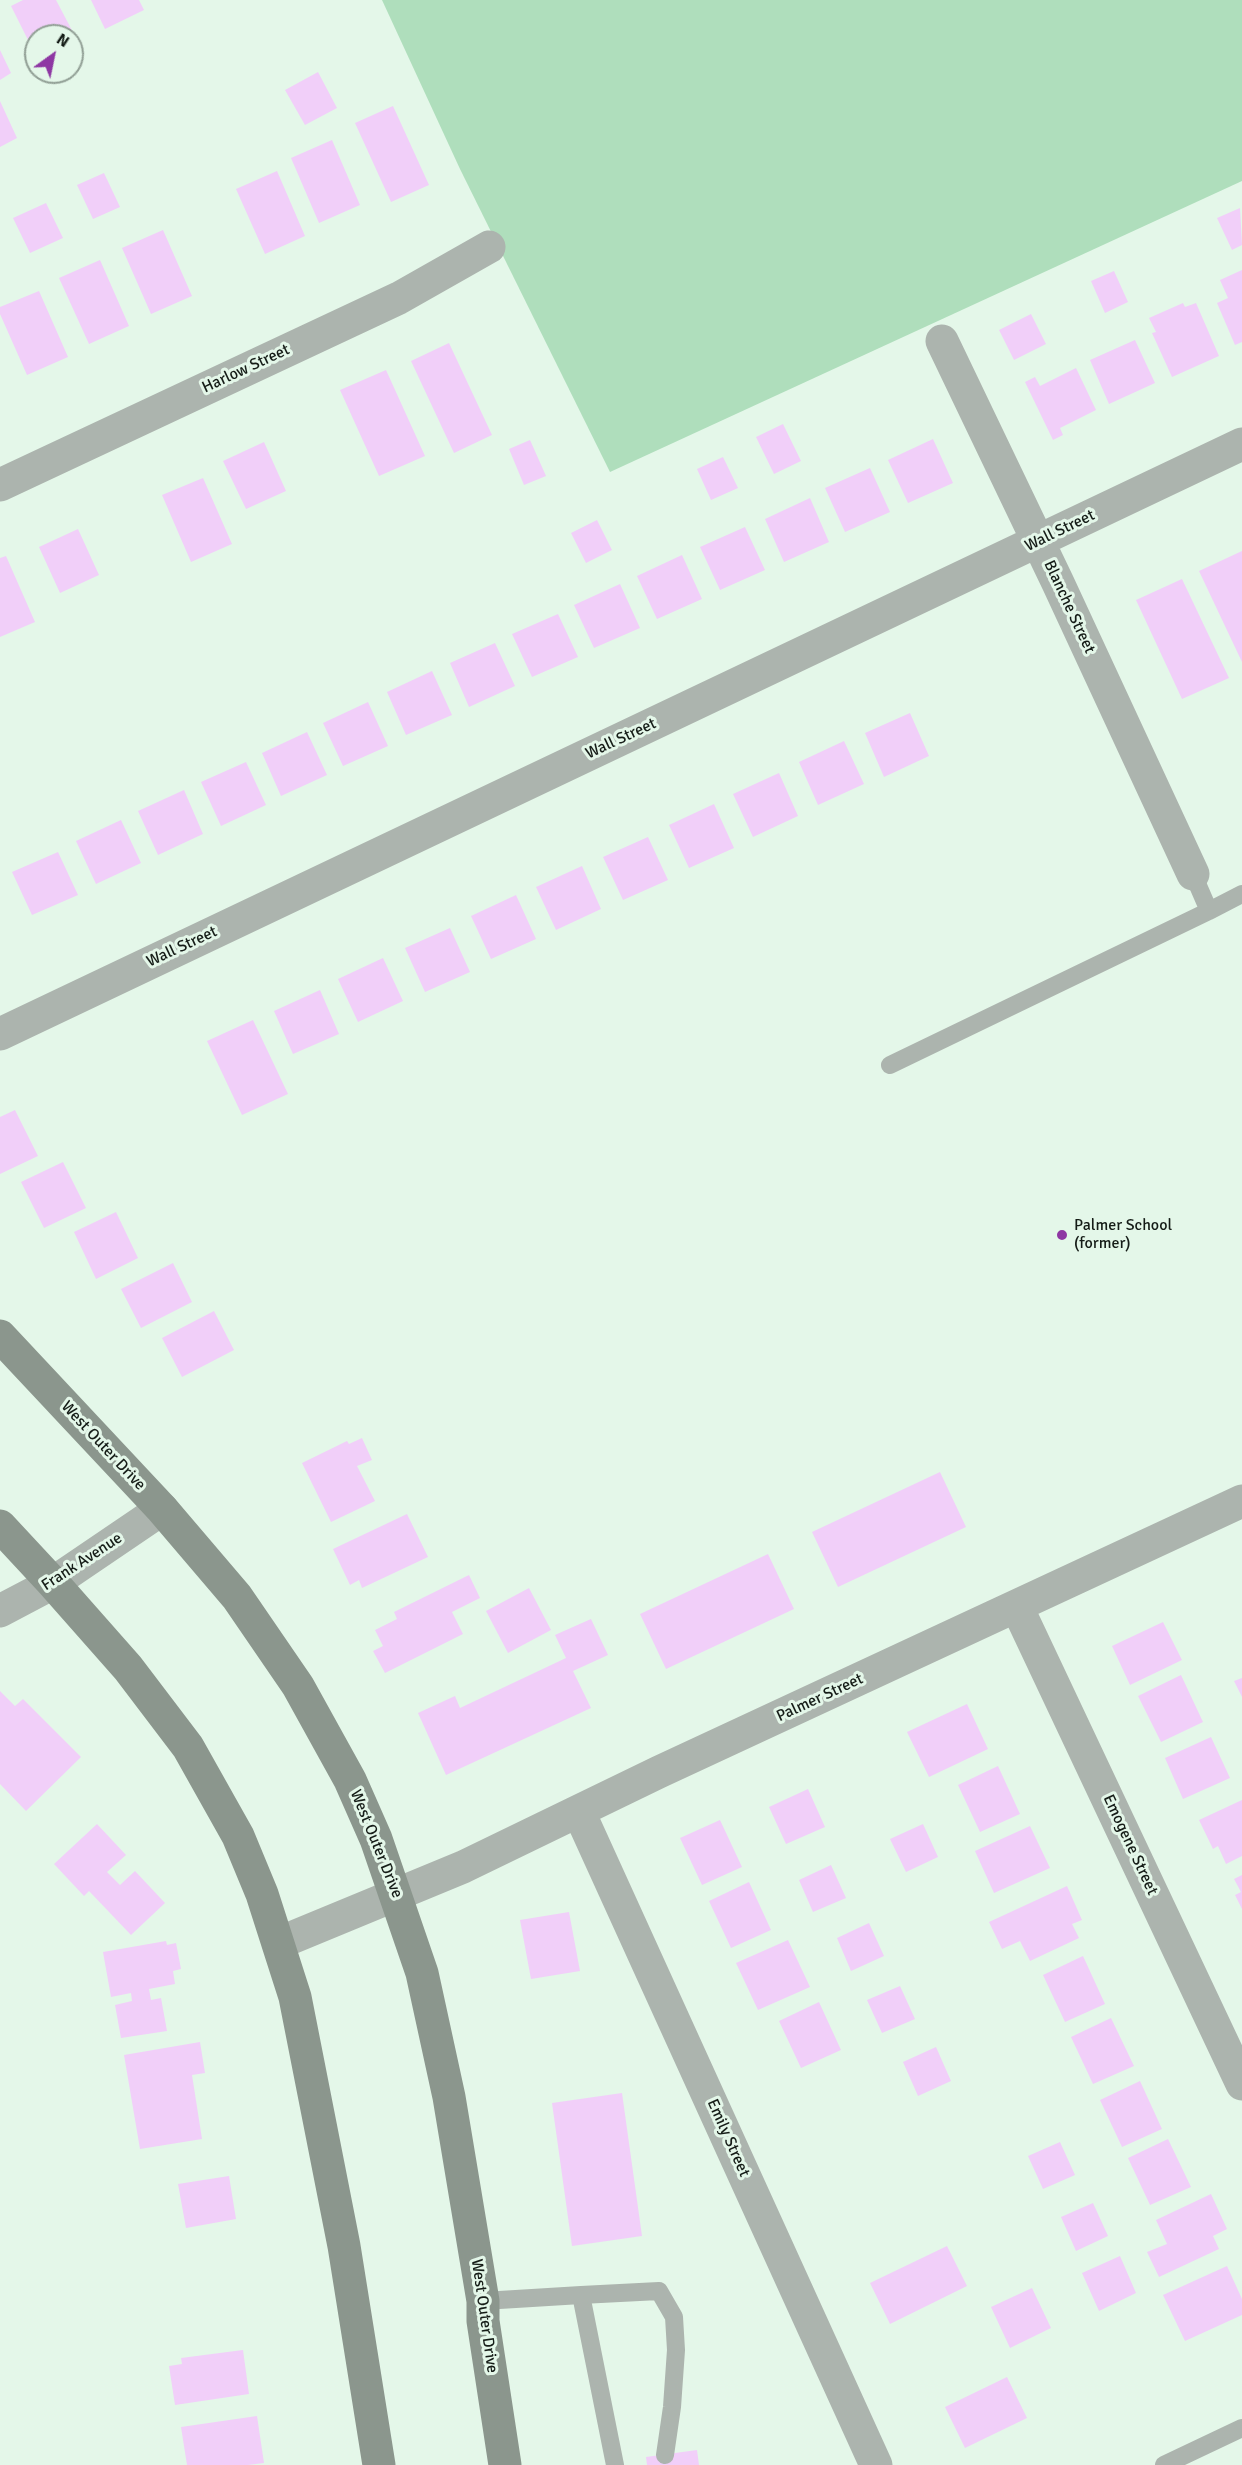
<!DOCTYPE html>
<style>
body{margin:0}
#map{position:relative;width:1242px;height:2465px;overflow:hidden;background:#e4f7e9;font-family:Signika,sans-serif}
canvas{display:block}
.north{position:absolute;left:24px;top:24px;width:60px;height:60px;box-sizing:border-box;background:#e4f7e9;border:2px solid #919f95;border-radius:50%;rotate:33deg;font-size:16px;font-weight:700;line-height:24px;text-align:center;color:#151c17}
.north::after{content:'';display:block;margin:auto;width:21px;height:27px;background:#8e37a3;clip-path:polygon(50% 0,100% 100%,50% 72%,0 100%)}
</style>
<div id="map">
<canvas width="1242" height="2465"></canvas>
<div class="north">N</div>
</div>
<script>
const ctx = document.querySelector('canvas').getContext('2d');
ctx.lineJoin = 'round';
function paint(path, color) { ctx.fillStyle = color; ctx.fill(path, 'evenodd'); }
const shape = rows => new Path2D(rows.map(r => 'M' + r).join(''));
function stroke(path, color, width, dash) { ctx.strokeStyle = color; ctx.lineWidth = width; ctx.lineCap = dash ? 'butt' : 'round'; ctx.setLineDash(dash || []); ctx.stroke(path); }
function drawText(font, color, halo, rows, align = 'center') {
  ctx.font = font + ' Signika,sans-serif'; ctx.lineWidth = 6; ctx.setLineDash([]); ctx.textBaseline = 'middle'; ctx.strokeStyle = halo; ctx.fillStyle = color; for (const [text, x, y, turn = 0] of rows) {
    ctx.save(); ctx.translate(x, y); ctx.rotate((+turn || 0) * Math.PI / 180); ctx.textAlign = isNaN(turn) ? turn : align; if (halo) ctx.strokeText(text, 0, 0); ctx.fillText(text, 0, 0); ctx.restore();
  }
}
const green = shape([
 [382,0,1242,0,1242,181,610,472,460,169]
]);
const building = shape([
 [23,0,56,0,76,38,72,40,72,36,36,36,36,56,11,6],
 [91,0,139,0,144,10,105,29],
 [0,50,11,73,0,80],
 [318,72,337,108,305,125,285,90],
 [0,101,17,138,0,147],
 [393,106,429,185,391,202,355,123],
 [332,140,360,205,319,223,291,158],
 [277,171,305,236,265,254,236,189],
 [104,173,120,207,93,219,77,185],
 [46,203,63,238,30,253,13,218],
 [1240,208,1242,245,1232,250,1217,218],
 [163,230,192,296,151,314,122,248],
 [100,260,129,326,89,344,59,278],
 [1242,270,1242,342,1235,345,1217,303,1228,298,1220,280],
 [1114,271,1128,302,1105,313,1091,281],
 [39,291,68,357,27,375,0,314,0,307],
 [1183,303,1185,307,1196,303,1219,356,1172,377,1152,333,1156,332,1149,318],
 [1031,314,1046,344,1014,360,999,330],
 [1135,340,1155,383,1109,404,1090,360],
 [449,343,492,435,454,453,411,361],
 [1076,368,1096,410,1060,428,1063,435,1053,440,1025,382,1035,377,1040,386],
 [386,370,425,456,379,476,340,390],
 [783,424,801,461,774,474,756,437],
 [933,439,953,483,908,503,888,460],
 [530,440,546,476,524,485,509,449],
 [264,442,286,491,246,509,223,461],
 [723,457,738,488,711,500,697,469],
 [870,468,890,512,845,532,825,488],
 [203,478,232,544,191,562,162,495],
 [810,498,829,542,784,562,765,519],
 [597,520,612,550,586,563,571,533],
 [745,527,765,570,720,590,700,547],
 [78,529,99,575,60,593,39,547],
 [1242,551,1242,662,1199,571],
 [682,555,702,599,657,619,637,576],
 [6,556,35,622,0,637,0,558],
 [1182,579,1229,678,1182,699,1136,600],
 [620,584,640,628,594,648,574,605],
 [558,614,578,657,532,677,512,634],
 [495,643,515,686,469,707,450,663],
 [432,671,452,715,406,735,387,692],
 [368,702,388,746,343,766,323,723],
 [910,713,929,756,884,777,865,733],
 [307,732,327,775,281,796,262,753],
 [844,741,864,784,818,805,799,762],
 [246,762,266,805,221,826,201,782],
 [779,773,798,816,753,837,733,794],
 [184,790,203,834,158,855,138,811],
 [714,804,734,848,689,868,669,825],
 [121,820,141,863,96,884,76,841],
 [648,837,668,880,623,900,603,857],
 [58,852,78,895,32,915,12,872],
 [582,866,601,909,556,930,536,887],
 [516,895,536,939,491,959,471,916],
 [450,928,470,972,425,992,405,948],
 [383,958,403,1001,358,1022,338,979],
 [320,990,339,1034,293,1054,274,1011],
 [253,1020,288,1094,242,1115,207,1041],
 [15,1110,38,1156,0,1174,0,1117],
 [63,1162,86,1208,44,1228,21,1182],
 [116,1212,138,1258,96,1279,74,1232],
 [173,1263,192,1302,141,1328,121,1289],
 [214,1311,234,1350,182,1377,162,1338],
 [362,1438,372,1460,357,1466,375,1501,331,1522,302,1463,347,1441,349,1444],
 [940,1472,966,1527,838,1587,812,1532],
 [407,1514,428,1557,362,1588,359,1580,350,1585,333,1549],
 [768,1554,794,1609,666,1669,640,1614],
 [469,1575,480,1598,452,1612,463,1634,385,1673,373,1651,383,1646,375,1630,397,1619,394,1612],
 [529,1588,551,1630,508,1653,486,1611],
 [591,1619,608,1655,573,1671,591,1708,446,1775,418,1713,455,1696,460,1708,566,1658,555,1635],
 [1163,1622,1182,1660,1130,1685,1112,1646],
 [1181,1675,1203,1722,1161,1742,1138,1696],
 [1242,1678,1242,1697,1234,1681],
 [0,1691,15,1706,23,1699,81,1757,26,1811,0,1784],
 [967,1704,988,1749,929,1777,907,1732],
 [1211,1737,1230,1778,1183,1799,1165,1758],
 [998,1766,1020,1814,980,1832,958,1785],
 [808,1789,825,1827,786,1844,769,1807],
 [1242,1800,1242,1856,1226,1864,1218,1846,1213,1849,1199,1820],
 [720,1820,742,1867,702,1885,680,1838],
 [97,1824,126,1855,107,1872,120,1885,135,1871,165,1903,131,1935,89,1891,84,1896,54,1864],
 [923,1824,938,1857,906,1872,890,1839],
 [1030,1826,1050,1868,994,1893,975,1851],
 [831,1865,846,1898,813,1912,799,1880],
 [1242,1875,1242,1909,1235,1895,1241,1892,1234,1879],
 [749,1882,771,1930,731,1948,709,1901],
 [1067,1886,1082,1920,1072,1924,1079,1938,1030,1961,1020,1941,1002,1949,989,1922],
 [569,1912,580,1971,531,1979,520,1920],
 [869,1923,884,1956,851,1971,837,1938],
 [788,1940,810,1987,758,2010,736,1963],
 [166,1941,167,1945,176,1943,181,1969,173,1971,175,1984,149,1989,151,2000,161,1998,167,2031,121,2038,115,2005,132,2001,131,1993,111,1997,103,1952],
 [1083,1956,1105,2004,1065,2022,1043,1975],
 [900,1986,915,2019,882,2033,867,2000],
 [819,2002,841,2050,801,2068,779,2021],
 [1111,2018,1134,2066,1093,2084,1071,2037],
 [200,2042,205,2073,192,2075,202,2139,140,2149,124,2055],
 [936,2047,951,2081,918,2096,903,2062],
 [1140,2081,1162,2129,1122,2147,1100,2100],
 [622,2093,642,2236,572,2246,552,2103],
 [1168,2139,1191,2187,1150,2205,1128,2158],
 [1060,2142,1075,2175,1043,2189,1028,2156],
 [229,2176,236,2219,186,2228,178,2184],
 [1211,2194,1227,2229,1213,2236,1219,2249,1159,2277,1147,2252,1167,2244,1156,2220],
 [1093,2203,1108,2236,1076,2251,1061,2217],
 [947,2246,967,2286,890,2324,870,2283],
 [1120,2256,1136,2293,1099,2311,1082,2273],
 [1227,2266,1242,2299,1242,2315,1185,2341,1163,2295],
 [1032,2288,1051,2328,1010,2348,991,2307],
 [243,2350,249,2394,175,2405,169,2366,182,2364,181,2358],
 [1007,2377,1027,2418,965,2448,945,2407],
 [257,2416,264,2463,248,2465,187,2465,181,2427],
 [697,2450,699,2465,647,2465,646,2457]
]);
const lane = shape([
 [1193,874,1209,911,1242,894],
 [890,1065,1209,911],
 [581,2295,659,2291,674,2317,676,2350,672,2407,665,2455],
 [483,2301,581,2295,615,2465],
 [1164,2465,1242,2428]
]);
const street = shape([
 [942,341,1058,583,1193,874],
 [0,485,399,298,489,247],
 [0,1034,1242,444],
 [1017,1607,1242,2084],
 [0,1611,53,1583,162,1509],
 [579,1812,876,2465],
 [279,1943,463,1867,659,1772,1242,1501]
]);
const secondary = shape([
 [0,1336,162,1509,237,1597,298,1686,350,1780,376,1839,422,1973,449,2097,483,2301,483,2321,505,2465],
 [0,1526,53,1583,128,1668,188,1747,238,1836,262,1894,295,1997,344,2246,379,2465]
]);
const markers = [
 [1062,1235,6,"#8e37a3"]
];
const streetNames = [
 ["Harlow Street",246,369,-25],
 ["Wall Street",1060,531,-26],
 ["Blanche Street",1069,607,65],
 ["Wall Street",621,739,-25],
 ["Wall Street",182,947,-25],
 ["West Outer Drive",103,1446,47],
 ["Frank Avenue",82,1562,-33],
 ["Palmer Street",820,1698,-25],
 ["West Outer Drive",376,1844,68],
 ["Emogene Street",1130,1845,65],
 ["Emily Street",728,2138,66],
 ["West Outer Drive",484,2316,82]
];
const poiNames = [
 ["Palmer School",1074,1226],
 ["(former)",1074,1244]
];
paint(green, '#afdebc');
paint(building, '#f1cff9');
stroke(lane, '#acb4ae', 18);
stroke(street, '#acb4ae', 33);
stroke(secondary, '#8b968d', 33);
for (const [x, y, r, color] of markers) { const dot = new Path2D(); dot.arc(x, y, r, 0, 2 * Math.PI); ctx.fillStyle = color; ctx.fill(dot); stroke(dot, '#e4f7e9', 2); }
drawText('16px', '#151c17', '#e4f7e9', streetNames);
drawText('16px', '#151c17', '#e4f7e9', poiNames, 'left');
</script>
